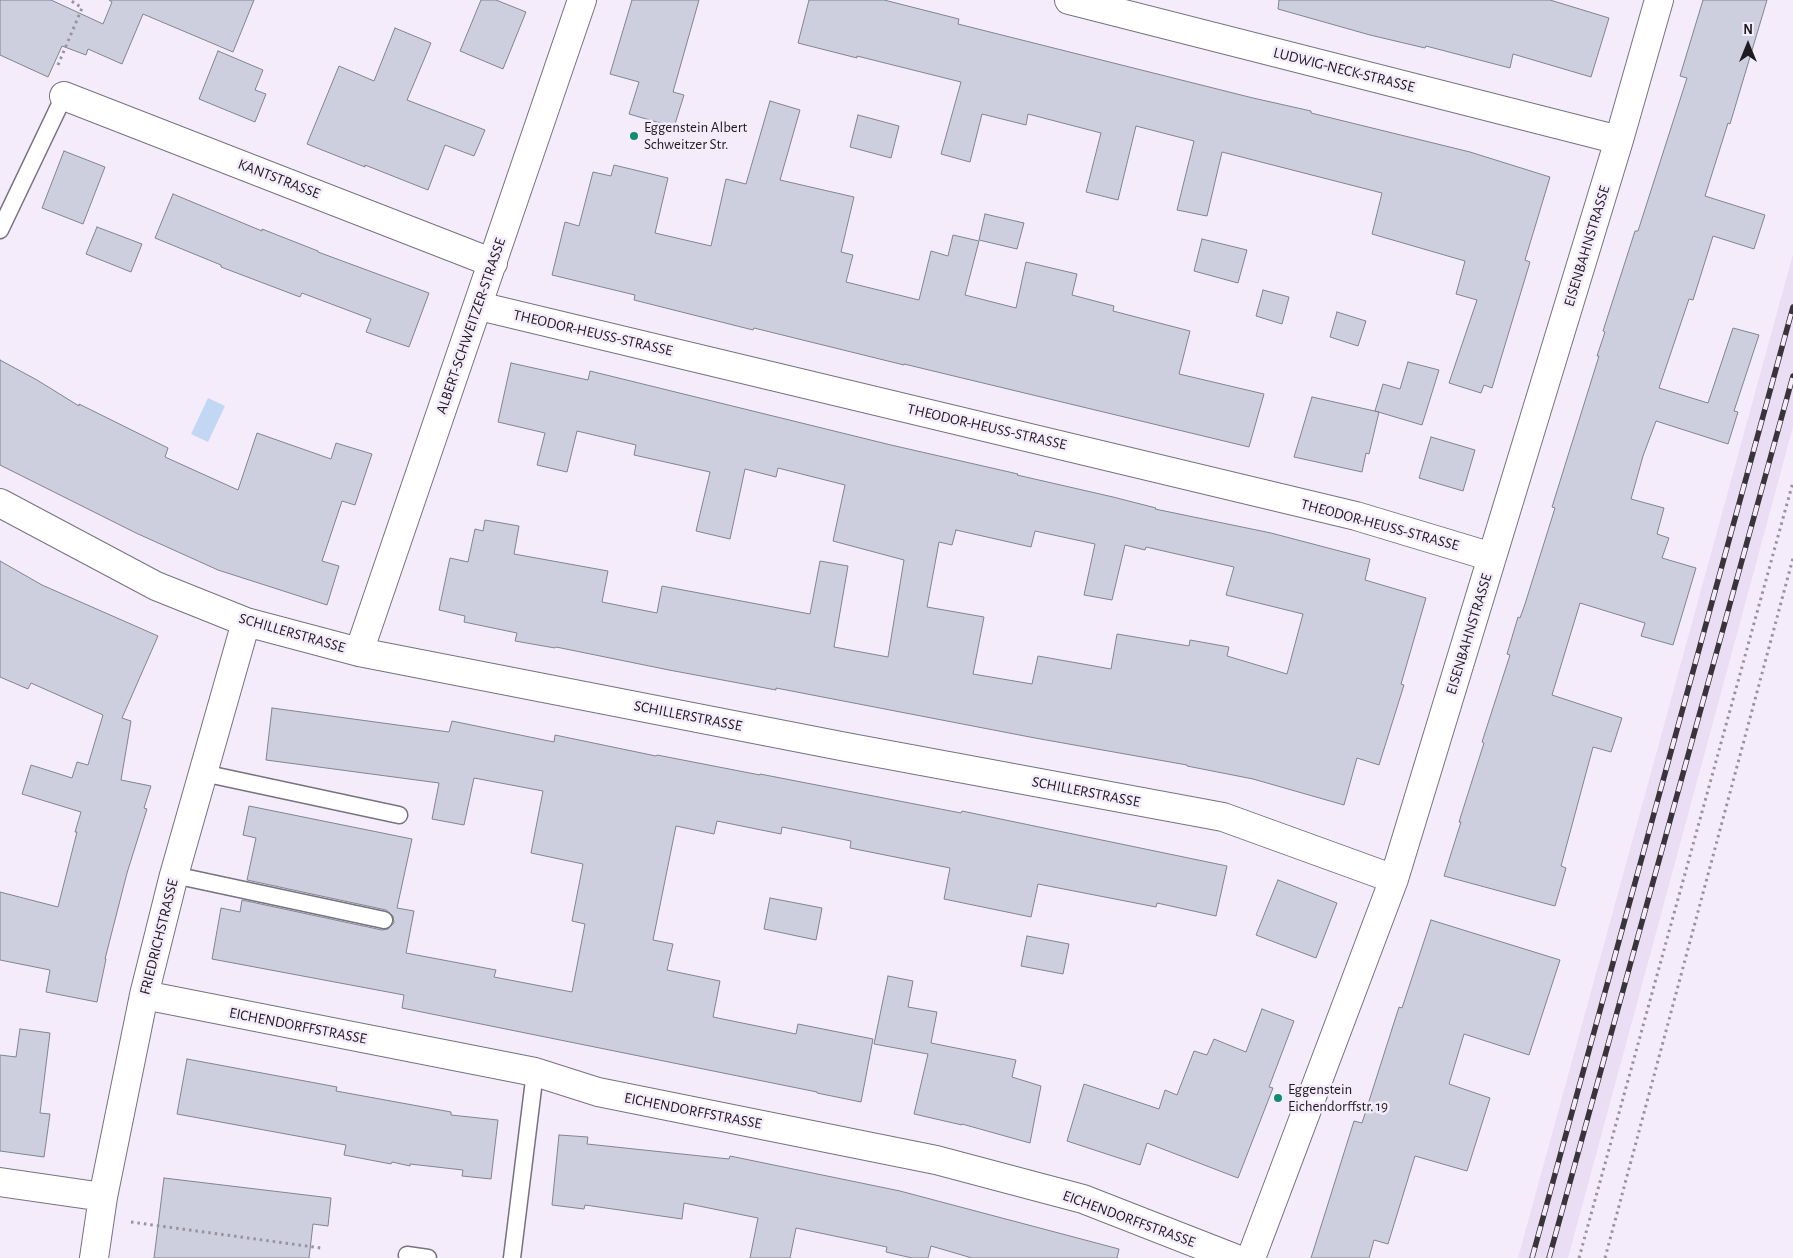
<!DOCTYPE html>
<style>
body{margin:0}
#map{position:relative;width:1793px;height:1258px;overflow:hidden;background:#f4ecfb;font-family:"Alegreya Sans",sans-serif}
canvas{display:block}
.north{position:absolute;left:1723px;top:20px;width:50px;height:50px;-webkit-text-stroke:4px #f4ecfb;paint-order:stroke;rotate:0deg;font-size:14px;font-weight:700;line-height:20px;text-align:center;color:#1e1b20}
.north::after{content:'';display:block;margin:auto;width:18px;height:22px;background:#1e1b20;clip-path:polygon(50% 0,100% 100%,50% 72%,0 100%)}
</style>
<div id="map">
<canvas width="1793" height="1258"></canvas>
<div class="north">N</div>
</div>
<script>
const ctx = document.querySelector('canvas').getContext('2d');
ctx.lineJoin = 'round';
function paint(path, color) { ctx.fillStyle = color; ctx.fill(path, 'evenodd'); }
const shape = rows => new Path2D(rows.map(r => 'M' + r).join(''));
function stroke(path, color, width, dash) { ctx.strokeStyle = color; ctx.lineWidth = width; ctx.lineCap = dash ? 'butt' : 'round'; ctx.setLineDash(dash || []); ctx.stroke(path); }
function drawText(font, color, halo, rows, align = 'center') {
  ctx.font = font + ' "Alegreya Sans",sans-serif'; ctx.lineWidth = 5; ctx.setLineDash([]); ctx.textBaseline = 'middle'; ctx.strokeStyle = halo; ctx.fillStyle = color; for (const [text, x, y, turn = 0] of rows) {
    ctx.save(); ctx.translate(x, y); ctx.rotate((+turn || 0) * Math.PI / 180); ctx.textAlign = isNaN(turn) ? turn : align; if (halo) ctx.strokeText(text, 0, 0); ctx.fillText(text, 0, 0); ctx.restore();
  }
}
const built = shape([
 [1793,254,1793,427,1568,1258,1518,1258]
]);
const water = shape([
 [208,398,225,406,208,442,191,434]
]);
const building = shape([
 [0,0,51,0,103,24,112,2,109,0,254,0,233,52,143,14,122,64,88,49,86,55,62,46,48,77,0,55,0,0],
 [481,0,496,0,526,12,503,69,460,51,481,0],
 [632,0,699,0,673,92,684,95,674,127,629,114,639,82,610,74,632,0],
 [809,0,884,0,959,19,958,24,1253,98,1311,111,1311,113,1470,152,1550,177,1525,260,1530,262,1492,388,1484,385,1481,393,1449,383,1477,300,1456,294,1465,261,1372,234,1382,193,1222,152,1207,216,1177,210,1194,141,1136,126,1118,200,1086,192,1101,133,1028,114,1026,125,982,114,970,162,941,154,961,82,857,56,857,58,798,43,809,0],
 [1279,0,1550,0,1609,18,1591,77,1513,54,1510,68,1426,46,1425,48,1370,35,1278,9,1279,0],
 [1703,0,1767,0,1730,124,1728,123,1705,196,1765,215,1754,249,1713,236,1693,300,1689,299,1659,388,1708,403,1733,328,1759,335,1734,411,1738,412,1728,444,1656,421,1643,456,1631,499,1664,508,1657,534,1669,538,1662,558,1696,568,1673,645,1641,636,1645,623,1580,603,1552,695,1622,718,1611,752,1593,747,1561,866,1566,868,1555,906,1444,876,1461,822,1459,822,1484,743,1482,742,1510,655,1507,654,1518,617,1520,618,1525,604,1555,508,1552,507,1599,356,1597,356,1605,332,1603,331,1635,231,1638,231,1687,78,1680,76,1703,0],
 [395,28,431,43,407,100,485,130,474,156,445,145,428,190,365,165,365,167,307,144,339,66,374,81,395,28],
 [218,51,263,70,255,90,266,94,255,122,199,99,218,51],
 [770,101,800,110,780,180,854,197,841,252,853,255,846,282,919,300,931,251,948,256,953,235,979,241,965,295,1016,308,1026,262,1077,274,1072,295,1114,306,1113,311,1190,331,1179,374,1264,394,1249,447,904,364,904,365,754,328,753,330,634,300,635,295,552,275,565,222,579,226,593,172,611,176,614,165,668,178,655,233,711,246,726,179,746,184,770,101],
 [858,115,899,126,891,158,850,147,858,115],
 [64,151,105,167,83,224,42,208,64,151],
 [173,194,262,231,262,229,318,251,318,252,429,293,409,347,366,332,371,319,302,293,300,297,221,267,221,265,155,238,173,194],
 [985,214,1024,223,1017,249,979,240,985,214],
 [97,227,142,244,131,272,86,254,97,227],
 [1202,239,1247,250,1238,283,1194,271,1202,239],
 [1263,290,1289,297,1282,324,1256,316,1263,290],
 [1337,312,1366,321,1358,346,1330,337,1337,312],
 [0,360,37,380,79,406,79,404,168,448,165,457,238,490,257,433,331,459,336,443,372,454,355,505,342,501,322,561,339,566,327,605,218,570,136,533,0,465,0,360],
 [1408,362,1439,370,1422,425,1375,411,1383,384,1400,389,1408,362],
 [511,363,588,380,590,371,891,445,1018,474,1017,475,1113,497,1156,508,1155,509,1271,533,1370,559,1365,580,1426,598,1401,684,1404,685,1379,765,1357,758,1344,805,1253,779,1187,766,1187,765,1035,738,776,688,776,690,669,670,556,647,555,648,515,641,517,633,464,622,465,616,439,610,450,558,468,562,475,529,483,531,485,520,519,526,514,554,608,571,602,602,657,613,662,586,810,614,820,561,848,566,834,647,888,657,904,560,833,541,845,485,778,468,776,477,745,469,730,539,696,531,710,472,634,455,636,445,577,431,567,472,537,465,545,433,498,422,511,363],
 [956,530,1031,547,1035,531,1095,544,1084,595,1112,600,1125,545,1145,550,1146,547,1234,567,1226,595,1303,614,1287,674,1227,656,1229,647,1190,640,1189,646,1117,634,1111,669,1038,656,1032,684,973,674,984,617,927,607,939,542,952,545,956,530],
 [1312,397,1379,412,1369,454,1366,453,1362,472,1294,457,1312,397],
 [1431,437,1475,450,1463,491,1419,478,1431,437],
 [0,561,42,585,158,636,122,718,131,721,121,780,151,786,144,808,147,809,127,873,105,959,106,959,97,1002,46,992,50,970,0,960,0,892,58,907,77,832,75,832,81,812,22,794,31,765,72,778,77,762,88,765,103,715,31,683,28,689,0,677,0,561],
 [272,708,449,732,452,721,554,742,555,735,656,756,657,755,760,775,760,774,961,813,962,811,1227,866,1216,916,1157,903,1156,907,1038,884,1031,917,944,899,950,868,850,848,851,841,782,827,781,834,717,821,714,834,676,826,653,940,673,944,667,970,720,981,713,1017,796,1034,798,1024,873,1039,861,1102,817,1093,817,1092,402,1008,404,995,212,959,221,908,240,912,242,900,382,930,388,929,394,923,393,916,386,910,247,880,256,838,243,835,249,806,412,839,397,908,414,911,406,953,496,970,494,977,572,992,585,924,572,921,583,864,531,853,543,791,474,778,464,825,432,819,439,783,266,760,272,708],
 [1278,880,1337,903,1316,958,1256,935,1278,880],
 [770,898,822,908,816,940,764,929,770,898],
 [1431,920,1560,960,1529,1055,1464,1034,1449,1084,1490,1098,1467,1171,1415,1156,1388,1244,1374,1240,1369,1258,1311,1258,1354,1121,1362,1123,1399,1007,1402,1008,1431,920],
 [1027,936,1069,944,1063,974,1021,966,1027,936],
 [888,976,913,981,908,1007,937,1012,931,1043,1016,1060,1012,1077,1041,1086,1030,1143,962,1124,962,1125,914,1114,928,1054,874,1044,888,976],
 [1262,1009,1294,1021,1269,1087,1273,1088,1238,1178,1147,1143,1140,1165,1067,1141,1084,1084,1159,1109,1165,1090,1177,1095,1194,1051,1207,1055,1214,1039,1246,1052,1262,1009],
 [20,1029,50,1033,40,1113,50,1114,44,1157,0,1151,0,1055,16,1057,20,1029],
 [187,1059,337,1087,336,1091,451,1112,451,1115,498,1120,491,1179,462,1176,463,1170,410,1164,410,1166,392,1162,391,1164,344,1155,346,1145,177,1114,187,1059],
 [559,1135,588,1137,587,1144,729,1159,730,1156,900,1191,1119,1249,1117,1258,972,1258,931,1246,928,1258,912,1258,886,1252,887,1247,796,1228,790,1258,750,1258,758,1218,684,1203,682,1219,585,1205,584,1209,552,1205,559,1135],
 [164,1178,331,1198,328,1226,313,1224,309,1258,154,1258,164,1178]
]);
const path = shape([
 [58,65,82,8,70,0],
 [131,1222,321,1248],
 [1579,1258,1793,482],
 [1605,1258,1793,558]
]);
const lane = shape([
 [0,230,64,96],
 [203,773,399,815],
 [174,875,384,920],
 [407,1255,428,1258],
 [512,1258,535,1072]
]);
const street = shape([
 [1069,0,1619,140],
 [64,96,493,263],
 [479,306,1356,516,1492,557],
 [0,503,156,586,246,622,359,652,846,747,1223,817,1394,879],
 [359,652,582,0],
 [144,995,535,1072,598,1092,936,1160,1083,1199,1234,1258],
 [0,1182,103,1197],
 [94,1258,103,1197,144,995,174,875,246,622],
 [1251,1258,1394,879,1619,140,1659,0]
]);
const rail = shape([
 [1532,1258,1793,307],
 [1549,1258,1793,376]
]);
const markers = [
 [634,136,5,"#0f8d73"],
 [1278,1098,5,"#0f8d73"]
];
const streetNames = [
 ["LUDWIG-NECK-STRASSE",1344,70,14],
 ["KANTSTRASSE",279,179,21],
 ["EISENBAHNSTRASSE",1587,246,-73],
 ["ALBERT-SCHWEITZER-STRASSE",471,326,-71],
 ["THEODOR-HEUSS-STRASSE",593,333,13],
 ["THEODOR-HEUSS-STRASSE",987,427,13],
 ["THEODOR-HEUSS-STRASSE",1380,525,15],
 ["SCHILLERSTRASSE",292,633,16],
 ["EISENBAHNSTRASSE",1469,634,-73],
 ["SCHILLERSTRASSE",688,716,11],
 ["SCHILLERSTRASSE",1086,792,11],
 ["FRIEDRICHSTRASSE",159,937,-76],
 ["EICHENDORFFSTRASSE",298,1026,11],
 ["EICHENDORFFSTRASSE",693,1111,11],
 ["EICHENDORFFSTRASSE",1129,1219,20]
];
const poiNames = [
 ["Eggenstein Albert",644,127],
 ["Schweitzer Str.",644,144],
 ["Eggenstein",1288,1089],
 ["Eichendorffstr. 19",1288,1106]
];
paint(built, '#eadef4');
paint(water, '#c2d7f3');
paint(building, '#cdcede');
stroke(building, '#828392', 1);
stroke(lane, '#78717e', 19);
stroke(street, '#78717e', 30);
stroke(path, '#99939e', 3, [2.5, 4]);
stroke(lane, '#fff', 16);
stroke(street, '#fff', 28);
stroke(rail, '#38343a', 5.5);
stroke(rail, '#f4ecfb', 4, [11]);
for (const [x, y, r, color] of markers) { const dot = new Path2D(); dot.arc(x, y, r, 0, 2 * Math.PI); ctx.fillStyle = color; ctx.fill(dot); stroke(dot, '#f4ecfb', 2); }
drawText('15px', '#1e1b20', '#f4ecfb', streetNames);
drawText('15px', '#1e1b20', '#f4ecfb', poiNames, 'left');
</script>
